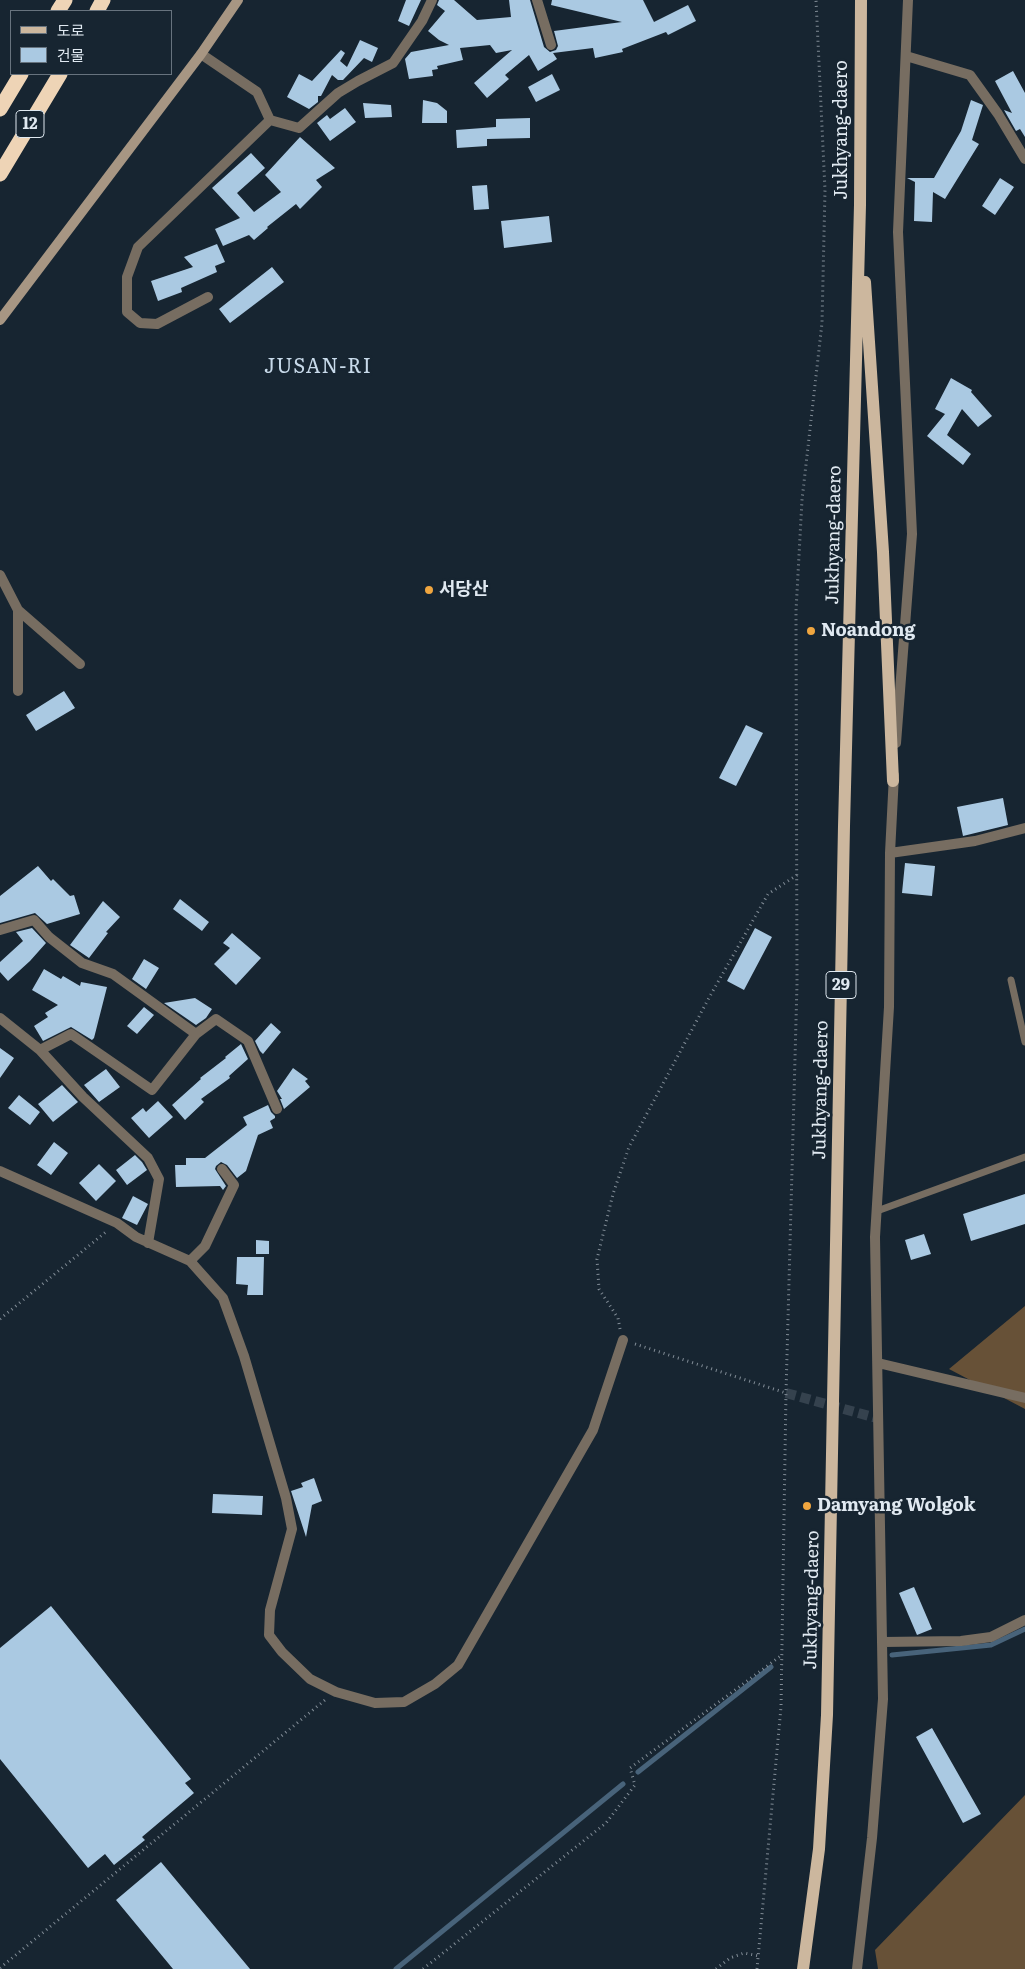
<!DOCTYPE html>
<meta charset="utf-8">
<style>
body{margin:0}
#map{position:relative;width:1025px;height:1969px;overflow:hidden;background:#172531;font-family:Literata,"Noto Sans KR",serif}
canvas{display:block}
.legend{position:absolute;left:10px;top:10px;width:162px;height:65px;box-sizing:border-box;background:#172531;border:1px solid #67737e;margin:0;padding:6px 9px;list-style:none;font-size:15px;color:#e0e9f1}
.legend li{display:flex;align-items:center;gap:10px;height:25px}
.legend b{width:25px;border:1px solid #67737e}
</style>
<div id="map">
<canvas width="1025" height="1969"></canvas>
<ul class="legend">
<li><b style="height:6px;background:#ccb79e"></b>도로</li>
<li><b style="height:14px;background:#aac9e2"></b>건물</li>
</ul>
</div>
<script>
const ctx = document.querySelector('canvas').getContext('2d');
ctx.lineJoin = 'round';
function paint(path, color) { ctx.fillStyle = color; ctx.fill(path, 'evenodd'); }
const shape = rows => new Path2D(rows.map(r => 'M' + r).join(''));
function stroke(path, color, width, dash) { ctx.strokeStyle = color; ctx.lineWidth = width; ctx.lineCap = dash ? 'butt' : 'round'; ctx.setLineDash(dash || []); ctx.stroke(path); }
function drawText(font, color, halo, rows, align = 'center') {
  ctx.font = font + ' Literata,"Noto Sans KR",serif'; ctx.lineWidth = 5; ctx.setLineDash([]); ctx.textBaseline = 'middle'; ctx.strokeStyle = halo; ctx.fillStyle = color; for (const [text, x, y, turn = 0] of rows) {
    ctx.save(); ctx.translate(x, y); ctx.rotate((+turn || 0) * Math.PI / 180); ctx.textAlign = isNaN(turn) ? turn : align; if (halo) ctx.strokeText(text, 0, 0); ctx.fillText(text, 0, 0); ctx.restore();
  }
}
const forest = shape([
 [1025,1306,1025,1409,949,1369],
 [1025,1795,1025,1969,878,1969,875,1950]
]);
const stream = shape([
 [892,1655,991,1645,1025,1629],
 [638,1772,771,1667],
 [396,1969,623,1784]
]);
const building = shape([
 [406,0,421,0,409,26,398,21],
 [439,0,454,0,477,20,511,17,509,0,530,0,544,47,550,52,556,50,558,46,554,31,622,22,551,5,552,0,643,0,654,22,688,5,696,21,668,35,666,32,622,49,623,52,595,58,593,48,553,53,557,59,538,71,529,55,505,75,509,79,487,98,474,83,512,50,496,53,490,45,460,48,463,60,437,66,438,69,432,70,433,76,409,79,405,59,411,52,449,45,439,40,428,31,445,11,437,5],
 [360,40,378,48,372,62,364,58,343,80,338,80,332,75,321,96,318,96,318,102,309,109,287,97,299,74,312,81,341,50,345,53,340,61,347,67],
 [1013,71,1025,93,1025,137,1020,129,1016,131,1004,110,1012,113,995,81],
 [552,74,560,90,536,102,528,87],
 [423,100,437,103,447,111,447,123,422,123],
 [971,100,983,105,972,140,979,144,945,199,933,192,932,222,914,221,915,182,907,178,934,178,961,131],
 [363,103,391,105,392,117,365,118],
 [345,108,356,122,330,141,317,123,327,115,330,119],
 [530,118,530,138,487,139,487,146,457,148,456,130,496,127,496,119],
 [300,137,335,168,316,180,322,187,300,209,296,204,267,227,268,228,254,240,249,235,223,246,215,229,240,218,212,188,251,153,265,168,237,193,254,212,281,192,265,175],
 [1000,178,1014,187,995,215,982,206],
 [487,185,489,209,474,210,472,186],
 [549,216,552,242,504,248,501,221],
 [217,244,225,262,215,266,217,272,181,288,182,292,158,301,151,281,193,267,184,257],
 [272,267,284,282,230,323,219,309],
 [951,378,972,390,971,392,992,416,978,427,962,409,947,435,971,454,963,465,927,436,945,414,935,409],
 [64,691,75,708,36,731,26,715],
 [746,725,763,733,736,786,719,778],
 [1003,798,1008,825,963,836,957,807],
 [905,863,935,866,932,896,902,893],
 [38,866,51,881,53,879,70,896,74,895,80,914,47,924,35,913,0,923,0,896],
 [180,899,209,922,202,931,173,909],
 [103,901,120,917,106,932,108,933,89,958,70,945],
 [32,928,46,943,30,961,8,981,0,972,0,962,23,941,16,932],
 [755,928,772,937,744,990,727,981],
 [232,933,261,958,236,985,214,964,230,948,223,943],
 [144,959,159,968,146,989,132,979],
 [44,969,61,979,63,976,80,986,81,982,107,987,94,1038,92,1040,71,1027,43,1041,34,1026,48,1017,45,1013,58,1005,32,990],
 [195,998,212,1009,206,1018,196,1025,164,1003],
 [144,1007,154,1015,137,1034,127,1026],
 [271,1023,281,1032,263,1054,260,1051,255,1041],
 [241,1044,248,1059,229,1076,230,1078,201,1099,204,1102,185,1120,172,1105,201,1079,200,1078,226,1058,225,1057],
 [0,1048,14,1058,0,1078],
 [293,1068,308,1079,305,1081,310,1087,284,1109,280,1099,282,1099,277,1091],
 [106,1069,120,1087,99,1102,84,1085],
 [62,1085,78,1102,53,1122,38,1104],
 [19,1095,40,1112,30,1125,8,1108],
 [158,1101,173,1117,149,1138,131,1118,143,1108,146,1112],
 [268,1105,271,1112,275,1116,275,1118,270,1121,273,1128,258,1135,246,1171,237,1178,227,1165,221,1162,216,1166,215,1169,226,1186,223,1190,220,1186,176,1187,175,1165,186,1165,186,1158,205,1158,247,1125,243,1117],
 [54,1142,68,1153,51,1175,37,1165],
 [135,1155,142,1162,147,1170,127,1185,116,1170],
 [99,1164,116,1181,96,1201,79,1183],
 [1025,1194,1025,1224,971,1241,963,1214],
 [133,1196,148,1204,137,1225,122,1218],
 [924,1234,931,1254,911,1260,905,1240],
 [256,1240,269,1241,269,1254,256,1254],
 [237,1257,264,1257,263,1295,247,1295,248,1285,236,1284],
 [314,1478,322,1501,312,1505,306,1537,291,1491,303,1487,301,1483],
 [213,1494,263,1496,262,1515,212,1513],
 [914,1587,932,1629,917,1635,899,1593],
 [51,1606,191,1779,185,1783,194,1793,142,1837,145,1840,114,1865,105,1854,88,1868,0,1759,0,1648],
 [932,1728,981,1814,963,1823,916,1737],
 [161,1862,250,1969,173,1969,116,1900]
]);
const streetTunnel = shape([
 [786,1393,880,1419]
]);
const path = shape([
 [0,1319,107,1231],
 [620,1329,618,1318,599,1289,597,1259,613,1194,629,1147,710,996,768,894,797,875],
 [635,1344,786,1393],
 [0,1968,325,1700],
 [423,1969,606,1823,635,1785,630,1768,782,1655],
 [716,1969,730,1958,744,1953,759,1956],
 [757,1969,781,1707,786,1393,797,984,796,611,802,500,822,323,825,190,816,0]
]);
const lane = shape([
 [1011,980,1025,1042],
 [877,1211,1025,1157]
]);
const street = shape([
 [537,0,551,45],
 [201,54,257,92,270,120],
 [906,56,970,75,998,114,1025,159],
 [270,120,299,128,338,93,358,81,393,63,422,21,432,0],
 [208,297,157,324,140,323,127,312,127,277,138,247,270,120],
 [0,575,18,610,80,664],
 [18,691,18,610],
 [896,743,912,534,898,232,908,0],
 [890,853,975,841,1025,828],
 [0,930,34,920,49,937,82,963,113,974,196,1034],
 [0,1018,40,1050,83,1097,148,1158,159,1179,148,1243],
 [40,1050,71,1034,152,1090,196,1034,216,1019,248,1041,277,1109],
 [0,1171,117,1223,136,1237,190,1261,223,1298,244,1356,286,1498,292,1529,270,1610,269,1635,282,1652,310,1679,336,1692,375,1703,404,1702,435,1684,458,1665,593,1430,623,1340],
 [190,1261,205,1246,234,1185,222,1169],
 [878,1363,1025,1398],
 [883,1642,961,1641,991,1637,1025,1620],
 [857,1969,872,1838,883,1699,875,1237,889,1007,890,853,894,775]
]);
const secondary = shape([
 [0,320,201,54,238,0]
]);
const primary = shape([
 [865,282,883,552,893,781],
 [803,1969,819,1849,827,1715,844,826,860,205,861,0]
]);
const highway = shape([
 [58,11,65,0],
 [97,11,103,0],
 [0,109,21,74],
 [0,174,60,74]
]);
const markers = [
 [429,590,5,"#f0a63f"],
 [811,631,5,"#f0a63f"],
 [807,1506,5,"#f0a63f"]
];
const shields = [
 [30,124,28],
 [841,985,30]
];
const shieldNames = [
 ["12",30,124],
 ["29",841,985]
];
const streetNames = [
 ["Jukhyang-daero",842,130,-90],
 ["Jukhyang-daero",834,535,-89],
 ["Jukhyang-daero",821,1090,-89],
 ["Jukhyang-daero",812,1600,-89]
];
const poiNames = [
 ["서당산",439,590],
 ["Noandong",821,631],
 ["Damyang Wolgok",817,1506]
];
const quarterNames = [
 ["JUSAN-RI",318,367]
];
paint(forest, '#675137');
stroke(stream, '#48637a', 5);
paint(building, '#aac9e2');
stroke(streetTunnel, '#35424e', 10, [10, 5]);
stroke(path, '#828d97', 3, [1, 4]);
stroke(lane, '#776d61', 7);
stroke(street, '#776d61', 10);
stroke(secondary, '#a79683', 10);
stroke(primary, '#ccb79e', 12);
stroke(highway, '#eed4b6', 15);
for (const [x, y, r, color] of markers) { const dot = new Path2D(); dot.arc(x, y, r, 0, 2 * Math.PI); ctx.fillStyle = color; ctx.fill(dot); stroke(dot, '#172531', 2); }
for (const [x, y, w] of shields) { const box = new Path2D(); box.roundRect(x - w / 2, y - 13.5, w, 27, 4); ctx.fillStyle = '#172531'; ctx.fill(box); stroke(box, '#e0e9f1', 1); }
drawText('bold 16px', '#e0e9f1', null, shieldNames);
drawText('18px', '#e0e9f1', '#172531', streetNames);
drawText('bold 18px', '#e0e9f1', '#172531', poiNames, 'left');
ctx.letterSpacing = '1px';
drawText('20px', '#c8daea', '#172531', quarterNames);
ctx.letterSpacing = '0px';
</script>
